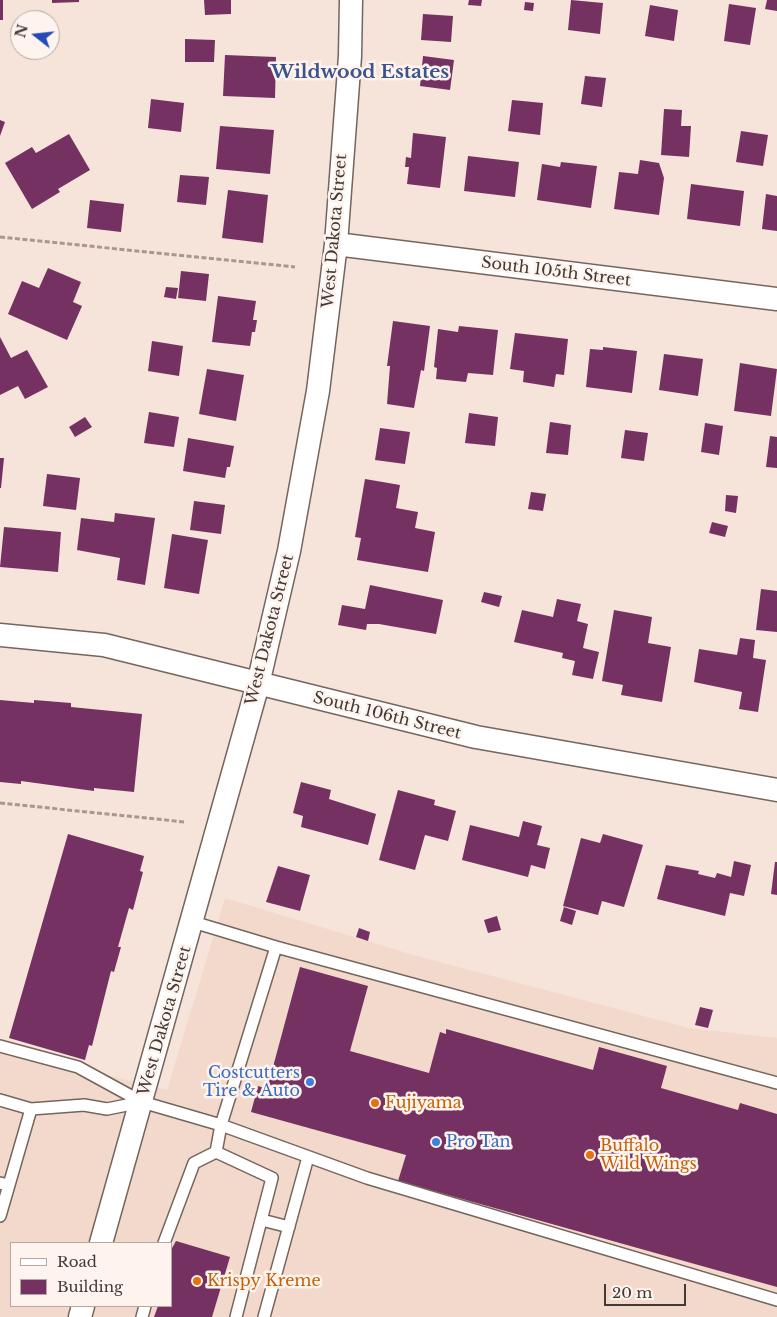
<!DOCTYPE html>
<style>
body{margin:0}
#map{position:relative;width:777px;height:1317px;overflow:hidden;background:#f6e4db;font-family:"Libre Baskerville",serif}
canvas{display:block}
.legend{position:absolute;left:10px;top:1242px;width:162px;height:65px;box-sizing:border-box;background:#fef3ed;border:1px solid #b2a9a4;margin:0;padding:6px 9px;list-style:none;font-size:15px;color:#413a36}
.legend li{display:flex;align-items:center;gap:10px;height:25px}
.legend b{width:25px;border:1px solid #b2a9a4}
.north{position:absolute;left:10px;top:10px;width:50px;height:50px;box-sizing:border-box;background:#fef3ed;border:1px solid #b2a9a4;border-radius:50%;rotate:286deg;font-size:14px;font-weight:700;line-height:20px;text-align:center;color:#413a36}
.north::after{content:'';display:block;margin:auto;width:18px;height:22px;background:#2549b8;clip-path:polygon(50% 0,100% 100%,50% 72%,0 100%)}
.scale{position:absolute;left:604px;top:1284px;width:82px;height:22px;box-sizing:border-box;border:2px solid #413a36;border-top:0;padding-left:6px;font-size:15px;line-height:18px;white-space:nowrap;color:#413a36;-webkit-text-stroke:4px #fef3ed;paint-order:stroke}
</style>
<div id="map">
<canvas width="777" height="1317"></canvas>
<ul class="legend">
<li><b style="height:6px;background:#fff"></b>Road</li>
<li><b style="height:14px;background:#743162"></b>Building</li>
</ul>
<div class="north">N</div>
<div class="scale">20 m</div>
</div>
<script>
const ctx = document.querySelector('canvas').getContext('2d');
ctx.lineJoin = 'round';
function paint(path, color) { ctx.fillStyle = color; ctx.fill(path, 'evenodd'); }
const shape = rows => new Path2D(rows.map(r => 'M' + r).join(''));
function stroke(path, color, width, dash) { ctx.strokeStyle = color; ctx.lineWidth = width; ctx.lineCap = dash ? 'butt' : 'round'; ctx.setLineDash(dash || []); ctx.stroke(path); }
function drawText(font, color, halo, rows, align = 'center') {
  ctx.font = font + ' "Libre Baskerville",serif'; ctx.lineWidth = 5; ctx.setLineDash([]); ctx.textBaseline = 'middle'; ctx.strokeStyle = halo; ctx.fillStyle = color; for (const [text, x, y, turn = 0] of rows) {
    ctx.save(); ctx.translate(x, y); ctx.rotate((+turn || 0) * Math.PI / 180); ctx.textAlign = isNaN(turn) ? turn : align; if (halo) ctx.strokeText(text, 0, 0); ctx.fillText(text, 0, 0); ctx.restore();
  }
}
const built = shape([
 [225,898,417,956,689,1028,777,1038,777,1317,0,1317,0,1048,167,1090],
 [11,1243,171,1243,171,1306,11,1306]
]);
const building = shape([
 [0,0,3,0,3,20,0,20],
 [52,0,79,0,79,2,52,3],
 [204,0,231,0,231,14,205,15],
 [469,0,482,0,481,6,468,5],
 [571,0,603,3,600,34,568,30],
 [767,0,777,0,777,11,765,9],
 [525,2,534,3,533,11,524,10],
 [729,4,756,8,750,45,724,41],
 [650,5,678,10,674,41,645,36],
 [423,14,453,16,451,42,421,40],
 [185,39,215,40,214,62,185,62],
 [225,55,276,57,275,98,223,96],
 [423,56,454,60,450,90,420,86],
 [585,76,606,78,602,107,581,104],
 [151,99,184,103,181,132,148,128],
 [512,100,543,103,540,135,508,131],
 [664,109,682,110,681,126,691,126,689,157,661,155],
 [0,120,5,122,0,136],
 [220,126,274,130,270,174,216,169],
 [741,131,768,135,763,166,736,162],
 [413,133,446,137,440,188,407,184,409,167,405,167,406,157,411,158],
 [69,134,90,170,58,189,60,192,32,209,5,163,32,147,36,153],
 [468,156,519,162,515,197,464,191],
 [640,160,659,163,664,178,659,215,614,209,619,172,638,174],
 [561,162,597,166,591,208,537,200,542,164,560,167],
 [180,175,209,177,206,205,177,202],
 [691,184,744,191,740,226,687,219],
 [228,190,268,195,263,243,222,238],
 [766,194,777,196,777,231,762,229],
 [90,200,124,204,121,232,87,228],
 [48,268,81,282,73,302,82,306,67,340,8,314,22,281,39,288],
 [181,271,209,274,206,301,178,298],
 [166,287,178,288,176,299,164,297],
 [218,296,256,301,253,320,257,320,255,332,252,332,250,346,212,342],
 [393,321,430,326,424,371,421,370,414,408,387,404,390,366,387,366],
 [459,326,498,330,493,375,468,373,466,382,436,379,437,368,434,367,438,329,458,332],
 [515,333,568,339,564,375,556,374,554,387,523,382,524,371,510,369],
 [0,337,11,358,27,350,48,387,25,399,18,386,0,395],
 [152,341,183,346,179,376,148,371],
 [603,347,637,351,632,393,586,387,590,349,603,350],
 [664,354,703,359,698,396,659,390],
 [740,363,777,369,771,416,734,411],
 [207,369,244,375,236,421,199,414],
 [149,412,179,417,174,447,144,443],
 [469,413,498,417,495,446,465,443],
 [85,417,92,427,75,437,69,427],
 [550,422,571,425,568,455,546,453],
 [705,423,723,426,719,455,701,452],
 [380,428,410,432,405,464,375,460],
 [625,430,648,433,644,461,621,458],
 [770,436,777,437,777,468,766,467],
 [188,438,234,446,230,467,227,467,225,478,183,471],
 [0,458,4,458,1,488,0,488],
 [47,474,80,478,76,510,43,506],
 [365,479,400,485,396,508,418,512,415,528,435,532,428,572,357,560,361,538,355,537],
 [531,492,546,494,543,511,528,509],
 [726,495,738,496,736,513,725,511],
 [194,501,225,505,221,534,190,530],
 [115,513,155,518,145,585,117,580,120,558,77,550,81,518,114,522],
 [712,522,728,526,725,537,709,533],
 [4,527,61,532,58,572,0,567],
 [172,534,208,540,199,594,164,588],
 [370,585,443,600,436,634,379,624,367,624,366,630,338,625,342,605,365,609],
 [761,589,777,591,777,632,756,630],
 [484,592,502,596,499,607,481,602],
 [557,599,581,604,577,621,588,624,583,648,599,652,593,679,572,675,575,661,562,658,563,653,514,642,522,610,553,617],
 [614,610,652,617,648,643,671,647,662,702,621,695,623,685,602,681],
 [740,638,755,640,753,658,766,660,758,712,739,709,742,692,694,682,699,649,737,655],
 [0,700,34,703,34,700,71,703,71,707,142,714,134,792,94,788,94,791,21,781,21,784,0,782],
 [301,782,331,790,329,799,376,814,368,845,301,827,303,816,293,813],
 [398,790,435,800,434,805,456,811,448,841,425,835,415,870,379,860],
 [523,821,542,826,537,845,550,848,545,869,531,865,528,877,462,860,470,825,519,837],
 [68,834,144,856,140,871,143,872,133,910,129,908,118,947,121,947,114,972,111,971,92,1046,89,1045,85,1060,9,1038],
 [603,834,643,845,624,907,602,901,598,915,563,906,581,838,600,843],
 [734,861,751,865,744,896,730,893,725,916,657,899,666,865,699,871,698,874,715,878,717,873,731,877],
 [775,862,777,862,777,895,771,894],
 [278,866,310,875,300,911,266,902],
 [564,907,576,911,572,925,560,921],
 [497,916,501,930,488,933,484,920],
 [359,928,370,932,368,941,356,937],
 [300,967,368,986,350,1051,429,1073,440,1032,446,1034,446,1029,593,1070,599,1047,667,1066,661,1088,738,1110,740,1103,777,1114,777,1287,398,1181,406,1155,251,1112,258,1086,267,1089],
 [700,1007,713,1010,708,1028,695,1025],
 [176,1241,230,1257,212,1317,154,1317,158,1306,171,1306,171,1250]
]);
const path = shape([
 [0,237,295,267],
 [0,803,185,822]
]);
const service = shape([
 [193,922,276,947,221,1125,216,1152],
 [276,947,777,1083],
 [0,1046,78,1067,142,1102,221,1125,367,1178,777,1300],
 [0,1100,31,1109,84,1105,107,1109,142,1102],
 [216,1152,272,1178,236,1317],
 [0,1183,9,1185,0,1216],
 [9,1185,31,1109],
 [262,1220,289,1227],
 [164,1243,194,1163,216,1152],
 [142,1317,145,1306],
 [264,1317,308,1157]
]);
const minor = shape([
 [336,244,777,299],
 [0,635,104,645,476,737,777,790],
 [101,1243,258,684,289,551,318,391,336,244,350,56,351,0],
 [80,1317,83,1306]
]);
const markers = [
 [310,1082,5,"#3f7fe0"],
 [375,1103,5,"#e8710a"],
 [436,1142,5,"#3f7fe0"],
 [590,1155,5,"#e8710a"],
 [197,1281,5,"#e8710a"]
];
const streetNames = [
 ["West Dakota Street",335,231,-85],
 ["South 105th Street",556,272,7],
 ["West Dakota Street",270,630,-76],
 ["South 106th Street",387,716,14],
 ["West Dakota Street",165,1021,-74]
];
const shopNames = [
 ["Costcutters",300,1073],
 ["Tire & Auto",300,1091],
 ["Pro Tan",446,1142,"left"]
];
const foodNames = [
 ["Fujiyama",385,1103],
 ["Buffalo",600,1146],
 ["Wild Wings",600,1164],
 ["Krispy Kreme",207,1281]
];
const quarterNames = [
 ["Wildwood Estates",360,73]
];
paint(built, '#f2d9cb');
paint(building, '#743162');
stroke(service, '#75655d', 14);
stroke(minor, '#75655d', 25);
stroke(path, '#a59891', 3, [5, 2.5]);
stroke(service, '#fff', 11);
stroke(minor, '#fff', 22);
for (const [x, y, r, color] of markers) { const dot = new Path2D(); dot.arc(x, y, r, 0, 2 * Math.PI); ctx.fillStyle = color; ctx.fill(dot); stroke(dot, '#fef3ed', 2); }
drawText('16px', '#413a36', '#fef3ed', streetNames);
drawText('16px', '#366cbe', '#fef3ed', shopNames, 'right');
drawText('16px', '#c56008', '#fef3ed', foodNames, 'left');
drawText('bold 19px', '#3c548e', '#fef3ed', quarterNames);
</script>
